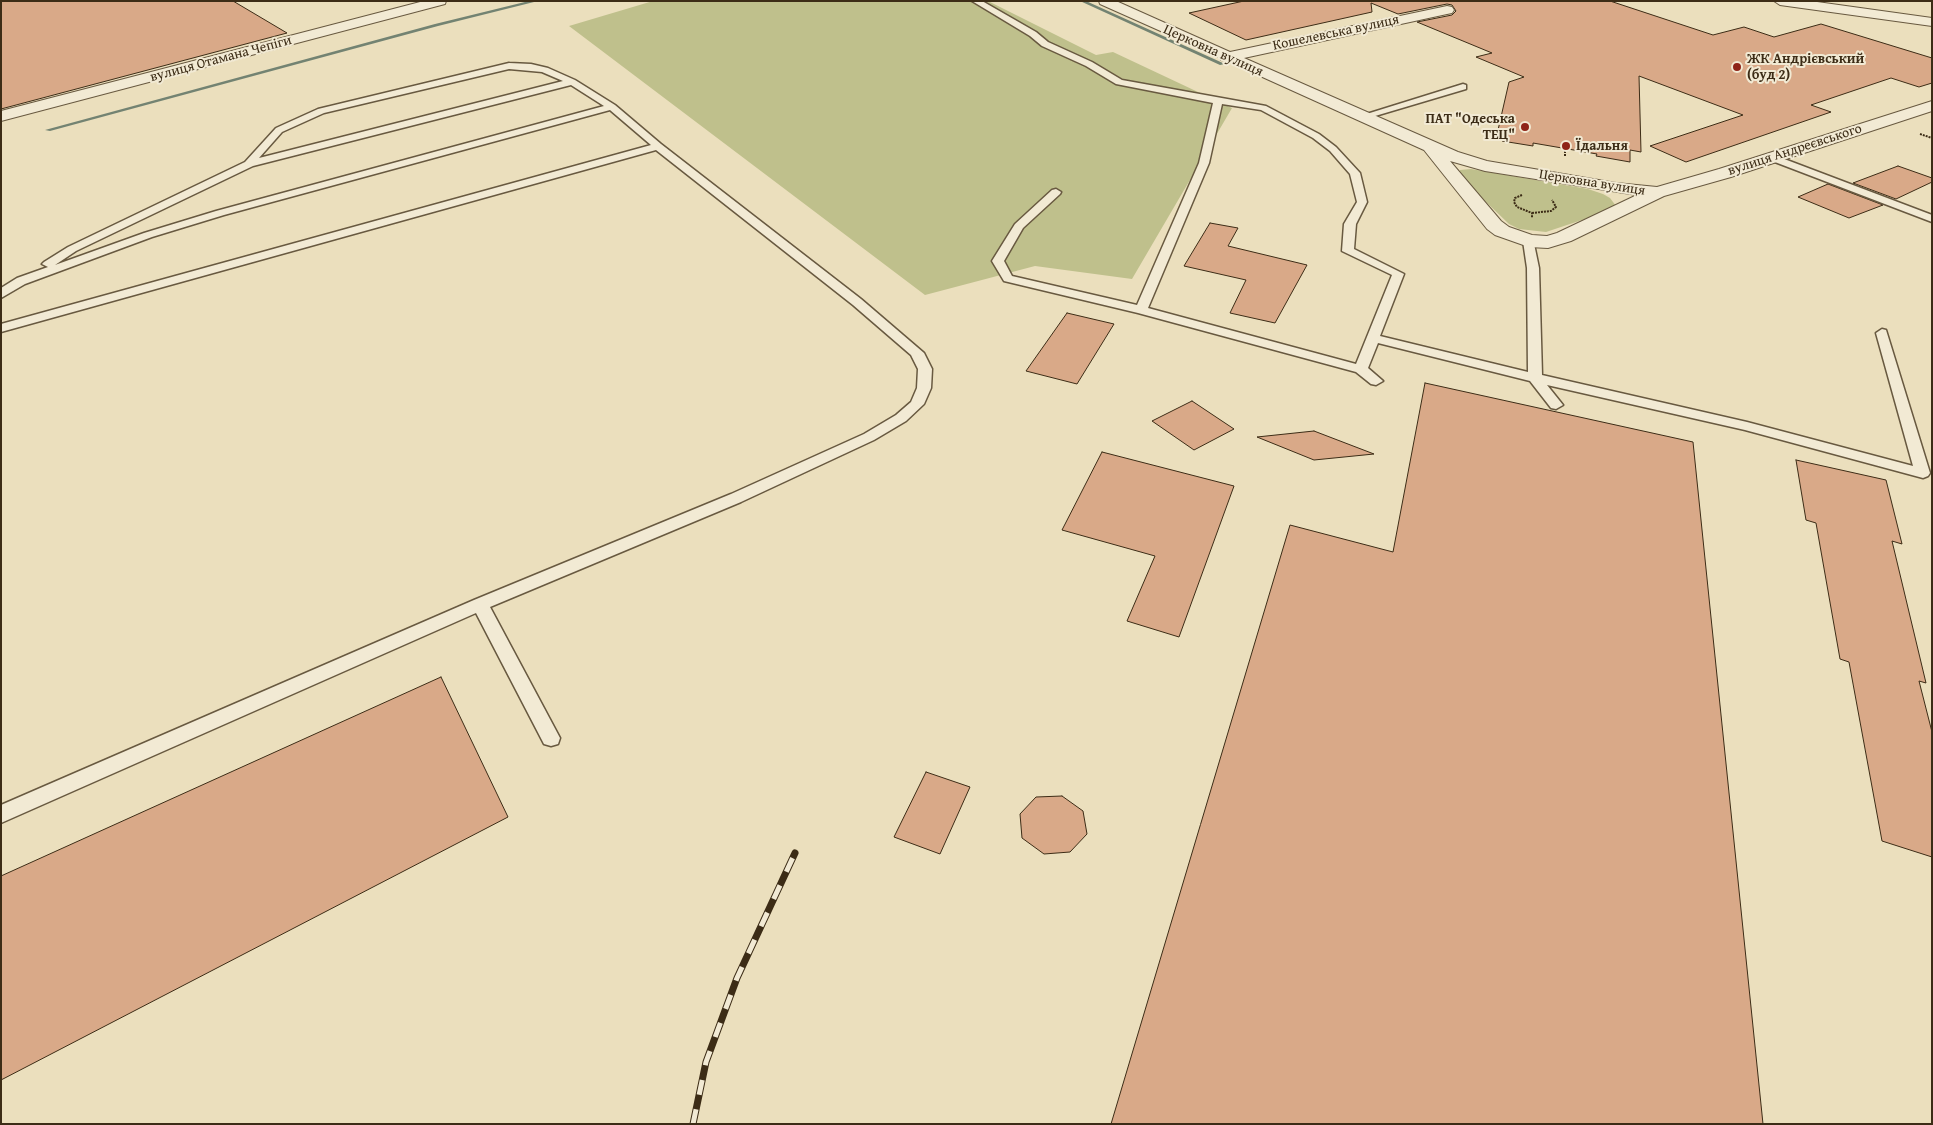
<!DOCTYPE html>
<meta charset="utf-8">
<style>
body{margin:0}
#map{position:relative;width:1933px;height:1125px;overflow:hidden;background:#ebdfbd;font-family:"Gentium Book Plus",serif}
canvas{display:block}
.frame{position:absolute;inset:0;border:2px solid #3c2c16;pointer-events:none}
</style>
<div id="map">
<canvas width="1933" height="1125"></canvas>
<div class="frame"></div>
</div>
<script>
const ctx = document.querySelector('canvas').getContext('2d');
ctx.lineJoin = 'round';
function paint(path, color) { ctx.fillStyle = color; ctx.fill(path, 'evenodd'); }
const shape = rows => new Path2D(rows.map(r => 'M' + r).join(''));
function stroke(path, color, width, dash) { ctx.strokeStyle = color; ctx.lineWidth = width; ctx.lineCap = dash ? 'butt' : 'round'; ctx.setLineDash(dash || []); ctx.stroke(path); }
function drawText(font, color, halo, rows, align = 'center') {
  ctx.font = font + ' "Gentium Book Plus",serif'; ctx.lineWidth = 4; ctx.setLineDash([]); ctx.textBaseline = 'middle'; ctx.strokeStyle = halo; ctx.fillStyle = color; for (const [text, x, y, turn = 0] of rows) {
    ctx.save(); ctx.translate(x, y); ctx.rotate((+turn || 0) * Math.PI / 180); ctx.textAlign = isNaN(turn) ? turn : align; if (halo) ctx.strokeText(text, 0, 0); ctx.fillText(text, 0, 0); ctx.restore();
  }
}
const green = shape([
 [653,1,988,1,1096,55,1113,52,1232,108,1132,279,1035,266,925,295,569,26],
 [1471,169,1588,189,1603,194,1610,198,1616,206,1594,216,1546,232,1519,229,1509,224,1460,177,1460,170]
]);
const stream = shape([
 [529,1,538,1,438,26,50,131,45,130,435,24,529,1],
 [1080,1,1086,1,1225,64,1220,65,1080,1]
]);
const building = shape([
 [1,1,233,1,287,33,1,109,1,1],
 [1244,1,1610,1,1713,35,1744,27,1774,37,1821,24,1932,58,1932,83,1919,87,1891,78,1811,105,1831,112,1686,162,1650,146,1743,115,1639,76,1641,152,1630,150,1630,162,1596,156,1597,154,1533,143,1533,146,1502,141,1504,131,1498,130,1509,82,1524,77,1476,57,1492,53,1417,22,1452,15,1456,11,1452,5,1447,4,1398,14,1371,3,1372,12,1246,40,1189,13,1244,1],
 [1898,166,1932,178,1932,182,1896,199,1853,183,1898,166],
 [1828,184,1883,205,1849,218,1798,197,1828,184],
 [1210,223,1238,228,1228,246,1307,265,1275,323,1230,313,1246,280,1184,266,1210,223],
 [1067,313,1114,324,1077,384,1026,371,1067,313],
 [1425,383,1693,442,1763,1124,1111,1124,1290,525,1393,552,1425,383],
 [1192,401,1234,429,1194,450,1152,421,1192,401],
 [1314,431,1374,454,1314,460,1257,437,1314,431],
 [1102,452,1234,486,1179,637,1127,621,1155,556,1062,530,1102,452],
 [1796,460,1886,480,1902,544,1892,541,1926,683,1919,681,1932,732,1932,857,1882,841,1849,662,1840,659,1816,523,1806,520,1796,460],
 [441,677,508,817,1,1080,1,876,441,677],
 [926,772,970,787,940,854,894,837,926,772],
 [1062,796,1083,811,1087,834,1070,852,1044,854,1022,838,1020,814,1036,797,1062,796]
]);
const path = shape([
 [1920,134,1932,138],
 [1565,148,1565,157],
 [1522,195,1515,198,1514,202,1517,207,1532,213,1532,218],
 [1532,213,1551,211,1556,207,1552,200]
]);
const lane = shape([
 [972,1,982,1,1036,32,1048,42,1092,62,1122,80,1266,106,1319,134,1336,147,1360,173,1367,202,1356,224,1354,249,1404,274,1380,336,1528,372,1527,268,1523,241,1529,238,1533,239,1539,268,1542,375,1747,422,1913,466,1876,333,1882,329,1886,330,1930,473,1928,476,1923,478,1745,430,1547,385,1563,405,1556,409,1551,408,1530,381,1378,343,1368,368,1383,381,1376,385,1371,384,1356,372,1138,313,1004,281,992,261,1015,224,1052,190,1056,189,1061,192,1060,194,1023,228,1004,261,1012,276,1137,305,1199,163,1213,103,1116,84,1086,66,1042,46,1030,36,972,1],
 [1222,104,1261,110,1313,138,1330,151,1350,174,1357,202,1344,224,1342,251,1392,275,1356,364,1148,308,1209,163,1222,104],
 [509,63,531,64,548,68,575,80,615,105,661,144,861,299,924,353,932,369,931,388,924,404,906,421,874,440,741,502,490,607,560,738,558,744,551,746,544,744,476,613,1,823,1,805,474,600,731,494,864,434,896,415,911,402,917,388,918,369,911,355,853,305,656,150,1,332,1,324,651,145,610,110,224,215,152,237,25,284,1,298,1,288,17,278,48,267,42,264,44,262,68,247,245,162,276,128,318,109,509,63],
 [509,69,542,72,563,81,259,158,282,132,324,113,509,69],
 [571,85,604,106,216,211,144,233,55,265,76,251,253,166,571,85],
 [1463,84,1466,85,1466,89,1365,119,1362,120,1357,117,1463,84],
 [1771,154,1932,215,1932,222,1767,159,1766,157,1771,154]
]);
const street = shape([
 [424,1,446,1,445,4,1,121,1,111,424,1],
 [1099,1,1116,1,1230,52,1447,6,1452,7,1454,10,1452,13,1447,14,1244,58,1458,152,1487,161,1616,183,1657,187,1719,169,1932,101,1932,111,1731,177,1664,196,1571,241,1548,248,1529,247,1495,235,1487,229,1424,150,1227,61,1221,60,1219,57,1100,4,1099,1],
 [1450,161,1485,171,1637,195,1557,233,1547,236,1532,235,1509,227,1501,221,1450,161],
 [1774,1,1810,1,1932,18,1932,26,1780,5,1774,1]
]);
const rail = shape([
 [693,1124,706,1062,737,978,795,853]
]);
const markers = [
 [1737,67,5,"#8f2418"],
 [1525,127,5,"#8f2418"],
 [1566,146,5,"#8f2418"]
];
const farStreetnames = [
 ["Кошелевська вулиця",1336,33,-12],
 ["Церковна вулиця",1213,51,24],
 ["вулиця Отамана Чепіги",221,59,-15],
 ["вулиця Андреєвського",1795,150,-18],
 ["Церковна вулиця",1592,183,9]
];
const farPoinames = [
 ["ЖК Андрієвський",1747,59],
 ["(буд 2)",1747,75],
 ["ПАТ \"Одеська",1515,119,"right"],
 ["ТЕЦ\"",1515,135,"right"],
 ["Їдальня",1576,146]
];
paint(green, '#bfc08c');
paint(stream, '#738372');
paint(building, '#d9a988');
stroke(building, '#3c2c16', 1);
stroke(lane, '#685940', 3);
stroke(street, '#685940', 2);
stroke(path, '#3c2c16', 2, [2, 1]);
paint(lane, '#f2ead4');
paint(street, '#f2ead4');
stroke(rail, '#3c2c16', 7);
stroke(rail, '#f2ead4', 5, [15]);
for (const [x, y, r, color] of markers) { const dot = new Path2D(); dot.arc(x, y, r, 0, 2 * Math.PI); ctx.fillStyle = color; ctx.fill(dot); stroke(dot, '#f2ead4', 2); }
drawText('14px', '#3c2c16', '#f2ead4', farStreetnames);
drawText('bold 14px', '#3c2c16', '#f2ead4', farPoinames, 'left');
</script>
